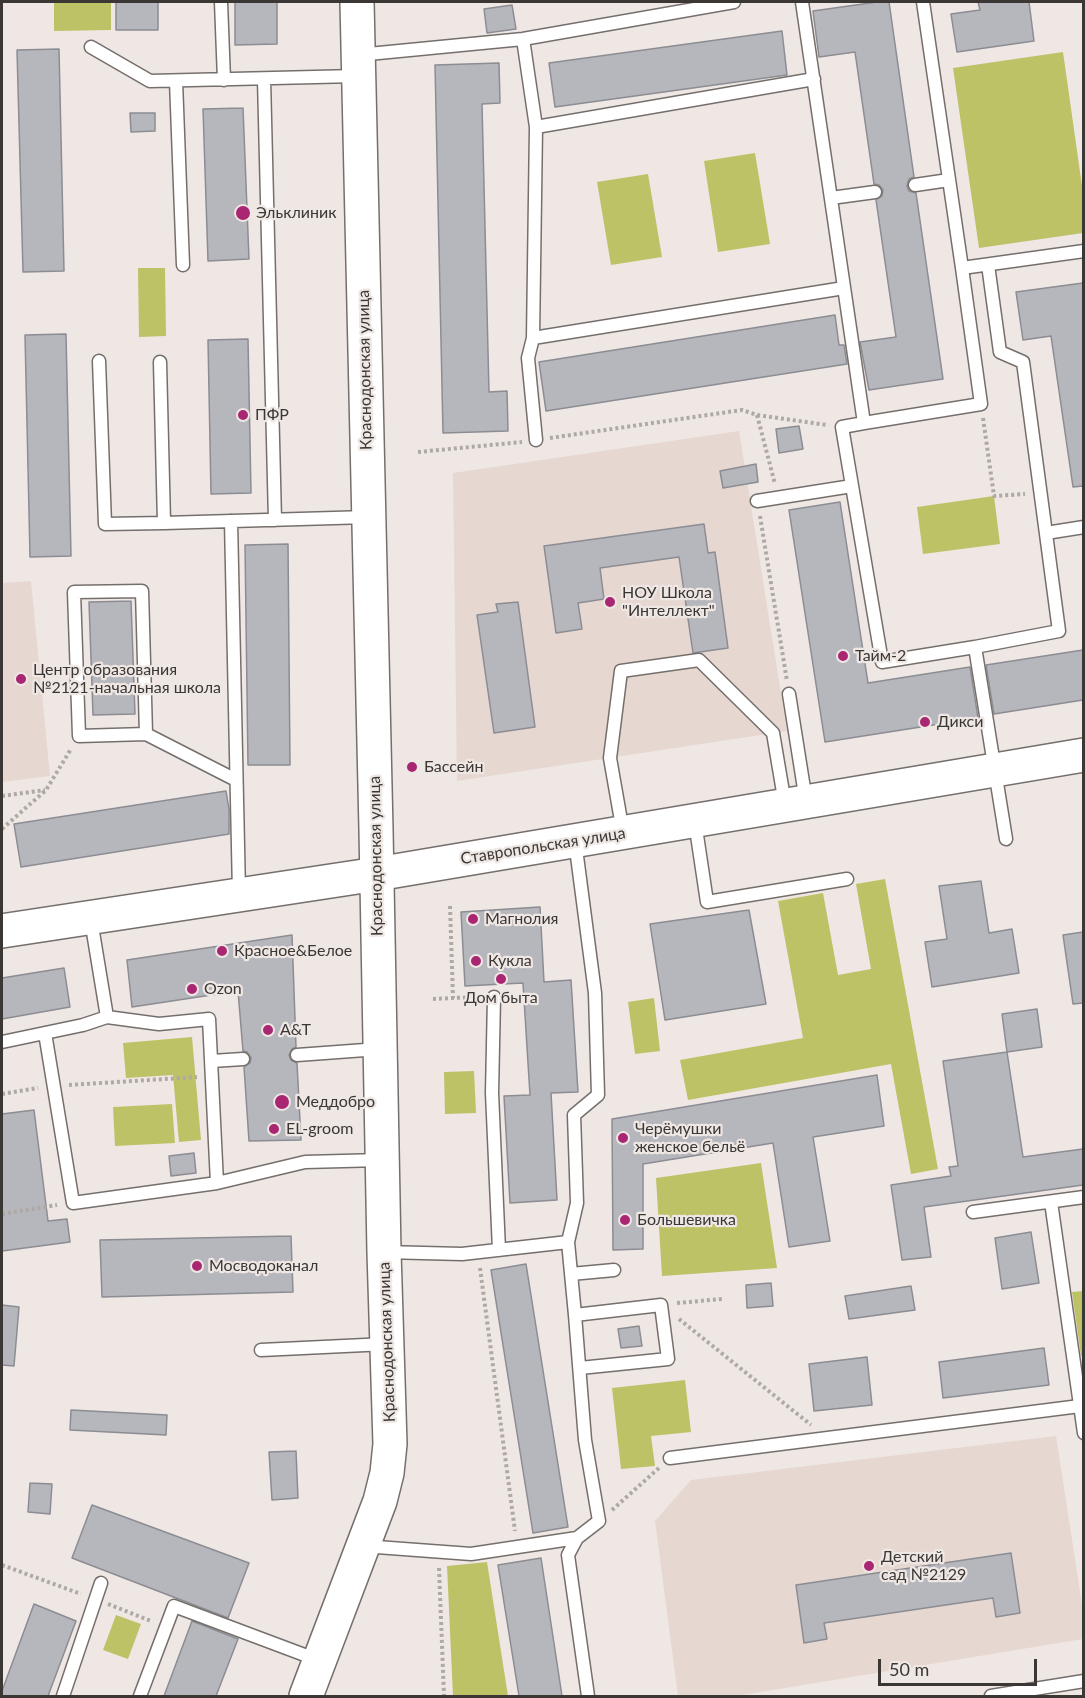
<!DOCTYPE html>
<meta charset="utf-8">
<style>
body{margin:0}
#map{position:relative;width:1085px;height:1698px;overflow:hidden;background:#efe7e4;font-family:Lato,sans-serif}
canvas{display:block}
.frame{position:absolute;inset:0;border:3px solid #3a3735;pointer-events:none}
.scale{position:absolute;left:878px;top:1659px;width:159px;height:27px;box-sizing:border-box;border:3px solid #3a3735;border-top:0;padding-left:8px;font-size:18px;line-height:21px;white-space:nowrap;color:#3a3735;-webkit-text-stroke:4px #efe7e4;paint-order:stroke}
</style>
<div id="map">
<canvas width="1085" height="1698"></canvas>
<div class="frame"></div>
<div class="scale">50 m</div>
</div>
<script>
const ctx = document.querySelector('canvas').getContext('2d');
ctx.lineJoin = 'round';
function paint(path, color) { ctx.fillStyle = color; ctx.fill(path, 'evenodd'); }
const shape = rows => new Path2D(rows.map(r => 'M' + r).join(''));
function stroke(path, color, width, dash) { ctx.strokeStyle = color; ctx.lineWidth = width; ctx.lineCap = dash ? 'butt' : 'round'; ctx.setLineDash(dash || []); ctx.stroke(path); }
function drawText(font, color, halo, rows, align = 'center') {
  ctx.font = font + ' Lato,sans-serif'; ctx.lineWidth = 4.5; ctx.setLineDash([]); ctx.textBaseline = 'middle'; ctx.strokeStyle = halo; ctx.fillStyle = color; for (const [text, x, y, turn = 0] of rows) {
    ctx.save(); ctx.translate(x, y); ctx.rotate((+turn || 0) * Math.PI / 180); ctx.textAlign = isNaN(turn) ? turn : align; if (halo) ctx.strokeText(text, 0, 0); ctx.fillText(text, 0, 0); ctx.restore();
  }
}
const built = shape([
 [739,431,787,731,457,781,453,473],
 [31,581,50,776,2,782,2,583],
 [1056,1436,1083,1611,1083,1639,736,1696,678,1696,655,1521,691,1480]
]);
const green = shape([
 [54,2,111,2,111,30,54,31],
 [1063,52,1083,193,1083,233,979,248,953,68],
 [755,153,770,244,718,252,704,161],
 [648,174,662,257,611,265,597,182],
 [138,268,165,268,166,336,139,337],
 [994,496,1000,544,923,554,917,507],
 [885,879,938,1169,911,1174,891,1064,688,1100,680,1060,803,1038,778,901,823,893,838,975,871,969,856,884],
 [654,998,660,1051,635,1054,628,1002],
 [192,1037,201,1140,179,1142,173,1075,126,1078,123,1043],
 [474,1071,476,1113,445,1114,444,1072],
 [172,1104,175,1143,115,1146,113,1107],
 [761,1163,777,1268,662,1276,656,1178],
 [1083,1291,1084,1356,1081,1356,1072,1292],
 [685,1380,691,1432,651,1436,655,1466,621,1469,612,1388],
 [487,1562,508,1696,453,1696,447,1566],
 [116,1615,141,1624,128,1659,103,1650]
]);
const building = shape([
 [116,2,158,2,158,30,116,30,116,2],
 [235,2,277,2,277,44,235,45,235,2],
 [877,2,889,2,914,177,909,179,907,186,909,191,916,193,943,379,869,390,860,342,896,337,876,200,882,196,883,190,879,185,874,184,855,52,819,57,813,11,877,2],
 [978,2,1029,2,1034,41,957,52,951,14,980,10,978,2],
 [512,5,516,29,487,33,484,9,512,5],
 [782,31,787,75,555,107,549,63,782,31],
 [59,49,64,271,23,272,17,50,59,49],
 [499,63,500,103,482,104,489,392,507,391,508,431,443,433,435,65,499,63],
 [243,108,249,259,208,261,203,109,243,108],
 [130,113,155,113,155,131,131,132,130,113],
 [1083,283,1083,486,1073,487,1051,336,1023,340,1016,292,1083,283],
 [835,315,839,345,844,345,847,364,546,411,539,362,835,315],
 [66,334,71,556,30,557,25,335,66,334],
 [248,339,251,493,211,494,208,340,248,339],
 [799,426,803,449,779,453,776,429,799,426],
 [756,464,758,482,723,488,720,471,756,464],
 [840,502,868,683,970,667,978,718,825,742,789,510,840,502],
 [704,524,708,553,715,552,728,648,693,653,679,557,600,568,604,599,578,603,582,629,556,633,544,546,704,524],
 [288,544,290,765,248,765,245,545,288,544],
 [131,601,135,714,93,715,89,602,131,601],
 [518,602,535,727,494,733,477,615,498,612,496,604,518,602],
 [1083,650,1083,700,994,714,986,665,1083,650],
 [226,791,229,809,229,834,21,867,14,824,226,791],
 [981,881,989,933,1012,929,1019,973,932,987,925,942,947,939,939,886,981,881],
 [540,907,544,982,571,980,578,1092,551,1093,557,1200,510,1203,504,1096,530,1095,523,983,465,986,461,912,540,907],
 [749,910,766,1004,665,1020,650,924,749,910],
 [1083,932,1083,1003,1073,1004,1063,935,1083,932],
 [292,935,296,1047,292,1049,289,1055,291,1060,297,1063,301,1140,249,1141,244,1067,250,1063,251,1058,247,1052,243,1051,238,991,132,1007,127,960,292,935],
 [64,968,70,1007,2,1019,2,978,64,968],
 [1037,1009,1042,1047,1007,1052,1002,1014,1037,1009],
 [1007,1052,1023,1157,1083,1149,1083,1185,924,1207,931,1257,902,1260,891,1185,951,1176,949,1167,958,1166,943,1061,1007,1052],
 [877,1075,884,1126,813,1137,830,1241,789,1247,773,1143,643,1164,643,1249,613,1250,612,1119,877,1075],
 [34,1110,48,1221,67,1219,70,1242,2,1251,2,1114,34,1110],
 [194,1153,196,1173,171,1176,169,1156,194,1153],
 [1031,1232,1039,1283,1002,1289,995,1238,1031,1232],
 [291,1236,293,1292,102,1297,100,1240,291,1236],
 [526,1264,568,1527,533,1533,491,1270,526,1264],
 [771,1283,773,1306,747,1308,746,1285,771,1283],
 [911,1286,915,1310,849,1319,845,1296,911,1286],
 [2,1305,19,1307,14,1366,2,1365,2,1305],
 [639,1326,642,1346,621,1348,618,1329,639,1326],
 [1044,1348,1049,1385,943,1398,939,1362,1044,1348],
 [867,1357,872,1405,814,1411,809,1364,867,1357],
 [71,1410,167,1415,166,1435,70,1430,71,1410],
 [296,1451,298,1498,272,1500,269,1452,296,1451],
 [30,1483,52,1484,50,1514,28,1512,30,1483],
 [92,1505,249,1563,228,1618,72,1558,92,1505],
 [1011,1553,1020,1613,996,1617,993,1598,824,1623,827,1639,804,1643,796,1585,1011,1553],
 [541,1558,562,1696,519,1696,498,1565,541,1558],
 [34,1604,76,1621,48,1696,2,1696,2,1691,34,1604],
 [192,1621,238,1639,216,1696,164,1696,192,1621]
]);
const path = shape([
 [757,415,775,484],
 [983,418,994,496,1025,494],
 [550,438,742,410,757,415,827,425],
 [418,452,522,442],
 [760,516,787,681],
 [2,796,45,790],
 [2,829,46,790,71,749],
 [450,906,453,998,480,997],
 [433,999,453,998],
 [69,1085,197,1077],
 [2,1094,38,1088],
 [2,1214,57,1205],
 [480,1268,515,1531],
 [677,1303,722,1299],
 [679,1319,811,1425],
 [612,1510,660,1467],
 [2,1565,81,1594],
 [439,1568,444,1696],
 [108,1604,151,1621]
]);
const lane = shape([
 [221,2,224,80],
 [802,2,864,423,842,427,882,662,975,647,1006,839],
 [923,2,962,268,1084,251],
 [523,39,536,127,533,338,528,358,536,440],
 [91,47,150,81,356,76],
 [358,55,523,39,734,2],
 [264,79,275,520],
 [176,81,183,265],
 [536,127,814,79],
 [915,185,949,180],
 [831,198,875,192],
 [533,338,844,288],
 [99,361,105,524,164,523],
 [160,362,164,523,368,517],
 [864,423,981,404,962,268],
 [757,501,852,486],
 [231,521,239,893],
 [1046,533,1084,527],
 [975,647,1059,631,1023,362,1000,352,988,265],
 [789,694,806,801],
 [146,734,79,736,74,592,142,591,146,734,236,780],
 [695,822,707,902,847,879],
 [623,832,610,758,621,671,699,660,773,733,785,804],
 [91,920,107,1017],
 [494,997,492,1093,499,1250],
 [45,1033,73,1203,217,1183],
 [2,1042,83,1025,107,1017,159,1024,209,1019,217,1183,305,1162,381,1160],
 [297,1055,379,1049],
 [212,1061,243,1059],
 [1051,1202,1084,1433],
 [973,1212,1084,1197],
 [568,1242,577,1203,574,1115,598,1095,595,993,575,841],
 [384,1252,462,1254,568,1242,575,1315,585,1440,599,1521,577,1538,568,1555,588,1696],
 [571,1274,614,1270],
 [575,1315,661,1305,668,1359,580,1368],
 [261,1350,386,1344],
 [670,1458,1080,1406],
 [363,1546,471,1554,577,1538],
 [63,1696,101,1583],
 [140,1696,174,1606,318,1660],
 [991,1696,1084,1681]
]);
const secondary = shape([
 [2,931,377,874,1084,755],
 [306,1696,380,1501,387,1473,390,1444,384,1252,376,830,357,2]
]);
const markers = [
 [243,213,8,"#a92772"],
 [243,415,6,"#a92772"],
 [610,602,6,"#a92772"],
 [843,656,6,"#a92772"],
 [21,679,6,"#a92772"],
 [925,722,6,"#a92772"],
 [412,767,6,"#a92772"],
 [473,919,6,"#a92772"],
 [222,951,6,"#a92772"],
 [476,961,6,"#a92772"],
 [501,979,6,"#a92772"],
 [192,989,6,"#a92772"],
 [268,1030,6,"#a92772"],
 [282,1102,8,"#a92772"],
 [274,1129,6,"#a92772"],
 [623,1138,6,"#a92772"],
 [625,1220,6,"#a92772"],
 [197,1266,6,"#a92772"],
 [869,1566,6,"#a92772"]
];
const poiNames = [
 ["Эльклиник",256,213],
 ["ПФР",255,415],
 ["НОУ Школа",622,593],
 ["\"Интеллект\"",622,611],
 ["Тайм-2",855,656],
 ["Центр образования",33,670],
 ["№2121-начальная школа",33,688],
 ["Дикси",937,722],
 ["Бассейн",424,767],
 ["Магнолия",485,919],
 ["Красное&Белое",234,951],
 ["Кукла",488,961],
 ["Ozon",204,989],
 ["Дом быта",501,998,"center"],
 ["A&T",280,1030],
 ["Меддобро",296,1102],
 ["EL-groom",286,1129],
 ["Черёмушки",635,1129],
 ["женское бельё",635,1147],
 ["Большевичка",637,1220],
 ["Мосводоканал",209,1266],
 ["Детский",881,1557],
 ["сад №2129",881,1575]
];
const streetNames = [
 ["Краснодонская улица",365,370,-91],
 ["Ставропольская улица",543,846,-9],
 ["Краснодонская улица",376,856,-91],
 ["Краснодонская улица",387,1342,-92]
];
paint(built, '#e6d7d1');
paint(green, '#bdc266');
paint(building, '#b6b6bd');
stroke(building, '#8c8c93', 1.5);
stroke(lane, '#756f6c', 15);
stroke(secondary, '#756f6c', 36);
stroke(path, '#afa9a6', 4, [3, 3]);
stroke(lane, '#fff', 12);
stroke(secondary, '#fff', 33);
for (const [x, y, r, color] of markers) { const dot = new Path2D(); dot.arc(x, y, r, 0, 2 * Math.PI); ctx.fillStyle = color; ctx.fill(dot); stroke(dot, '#efe7e4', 2); }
drawText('16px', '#3a3735', '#efe7e4', poiNames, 'left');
drawText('16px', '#3a3735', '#efe7e4', streetNames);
</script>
